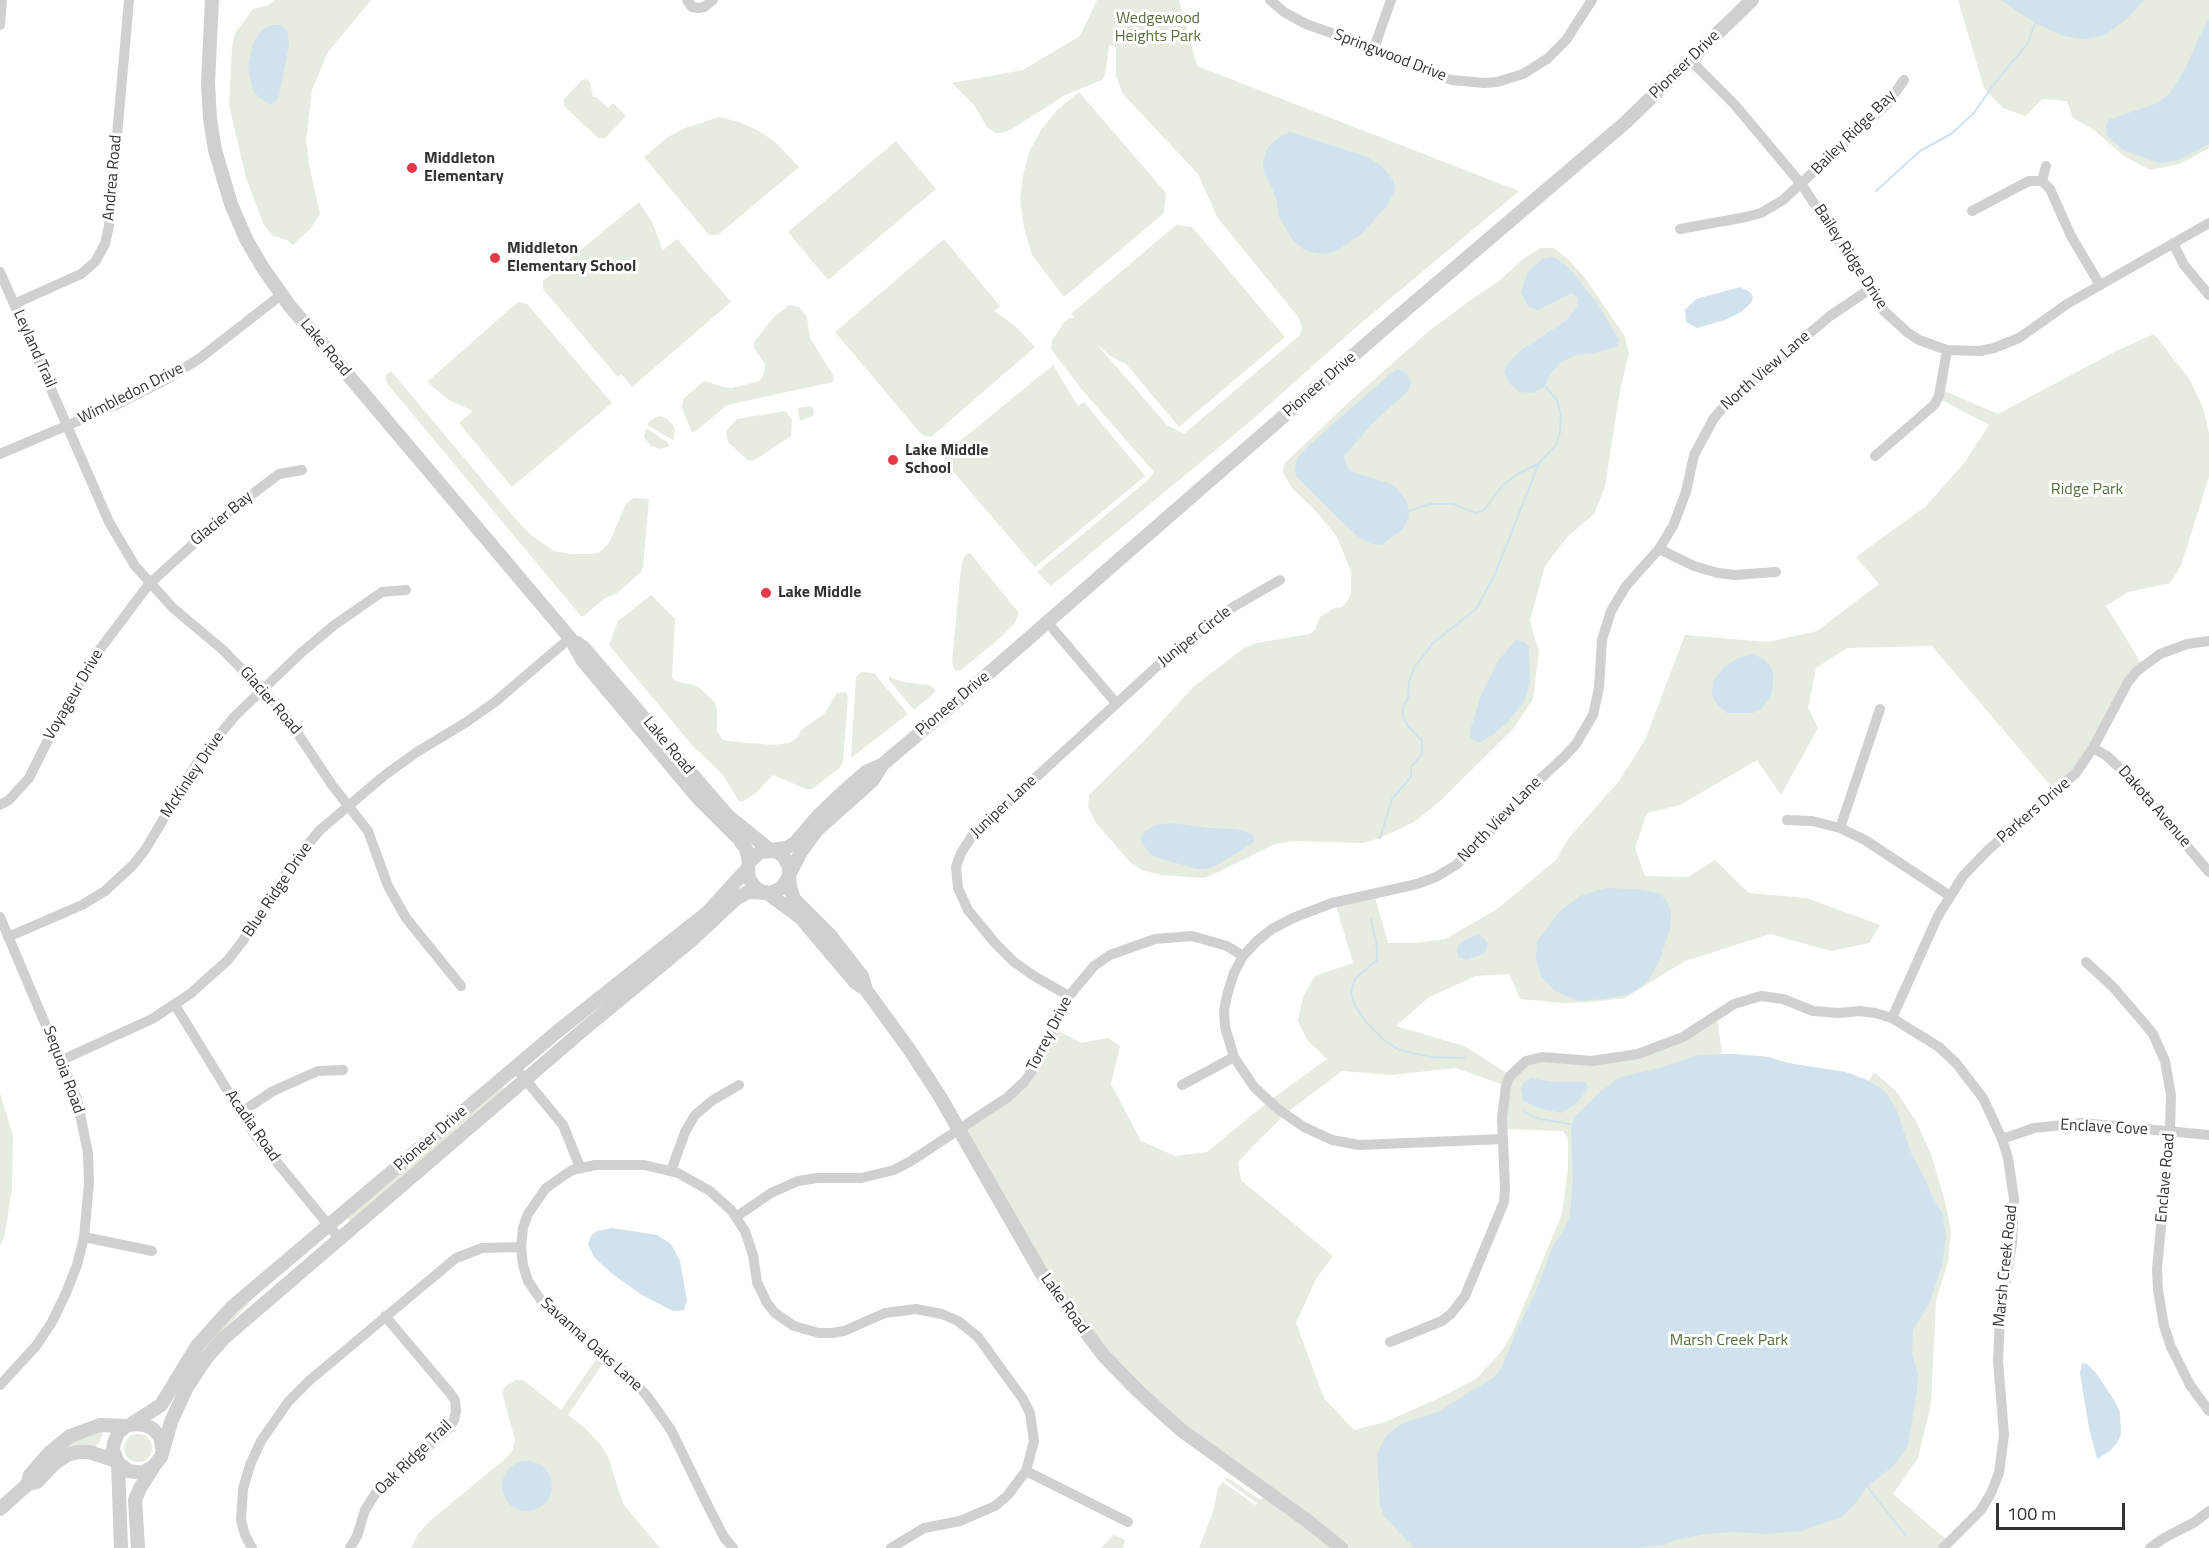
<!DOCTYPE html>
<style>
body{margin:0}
#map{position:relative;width:2209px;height:1548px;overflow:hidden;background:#fff;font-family:"Titillium Web",sans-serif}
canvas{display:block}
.scale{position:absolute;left:1996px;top:1503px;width:129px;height:27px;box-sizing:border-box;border:3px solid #333;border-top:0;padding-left:8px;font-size:18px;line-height:21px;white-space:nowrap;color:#333;-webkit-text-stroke:4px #fff;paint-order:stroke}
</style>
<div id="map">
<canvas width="2209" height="1548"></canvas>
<div class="scale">100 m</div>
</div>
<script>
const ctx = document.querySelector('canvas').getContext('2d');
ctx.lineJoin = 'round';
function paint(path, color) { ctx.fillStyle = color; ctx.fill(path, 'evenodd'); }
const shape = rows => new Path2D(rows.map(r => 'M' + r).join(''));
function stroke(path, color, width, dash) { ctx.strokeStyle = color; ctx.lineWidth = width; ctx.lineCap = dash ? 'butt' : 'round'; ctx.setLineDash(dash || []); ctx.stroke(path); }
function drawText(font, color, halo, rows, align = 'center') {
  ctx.font = font + ' "Titillium Web",sans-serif'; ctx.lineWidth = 6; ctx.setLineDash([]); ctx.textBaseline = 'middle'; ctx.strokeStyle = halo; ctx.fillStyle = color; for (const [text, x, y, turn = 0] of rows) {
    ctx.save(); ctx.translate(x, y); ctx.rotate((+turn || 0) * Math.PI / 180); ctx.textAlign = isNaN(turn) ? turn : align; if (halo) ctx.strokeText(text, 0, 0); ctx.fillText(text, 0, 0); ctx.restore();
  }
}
const green = shape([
 [274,0,371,0,328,52,312,90,306,140,309,165,320,214,311,228,293,245,287,240,273,236,264,225,246,178,229,105,232,48,235,33,253,9,269,5],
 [1097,0,1179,0,1197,66,1519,191,1354,329,1253,419,1051,586,1037,572,1147,481,1154,472,1083,391,1051,349,1052,341,1065,321,1070,318,1075,318,1071,314,1176,225,1192,227,1285,337,1179,427,1126,364,1110,356,1093,340,1167,425,1184,434,1300,335,1302,328,1299,318,1217,217,1198,174,1123,94,1116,76,1116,47,1109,45,1105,75,1102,80,1065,95,1012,129,1002,133,995,133,987,127,974,105,952,83,1023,70,1080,36],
 [1958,0,2209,0,2209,148,2180,164,2150,170,2124,156,2094,130,2073,118,2067,101,2042,99,2026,116,2003,108,1984,88],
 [586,79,590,82,593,97,596,97,608,108,613,103,626,116,605,138,598,138,564,106,564,99,582,80],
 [1079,92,1166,193,1164,213,1064,297,1032,255,1024,228,1020,199,1023,175,1030,150,1041,130,1058,109],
 [719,117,739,122,757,130,774,141,799,167,718,235,709,235,644,157,668,137,685,128],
 [896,141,936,189,828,280,788,232],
 [639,202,652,222,663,250,677,239,731,302,632,387,621,374,618,377,543,289,543,281],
 [944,239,1000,306,994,311,1015,326,1035,347,931,437,922,435,835,332],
 [1541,248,1554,248,1568,259,1585,278,1624,335,1629,353,1620,390,1605,487,1594,514,1567,537,1545,566,1530,620,1534,637,1539,650,1533,699,1513,729,1438,803,1414,822,1380,838,1363,843,1294,841,1275,844,1212,875,1203,878,1162,875,1144,871,1130,862,1096,823,1088,807,1089,795,1144,741,1193,687,1244,648,1257,643,1310,634,1315,630,1320,617,1334,608,1342,607,1346,603,1351,594,1351,571,1337,537,1315,510,1292,488,1283,473,1284,464,1350,401,1429,331,1475,297,1499,281,1523,259],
 [518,302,527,304,612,403,512,487,459,423,473,411,449,400,427,382],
 [789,305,799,307,807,317,810,338,833,375,833,382,727,405,696,431,692,432,682,409,683,399,704,381,723,387,732,388,760,381,765,370,765,364,754,348,754,342,773,318],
 [2154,334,2190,380,2203,408,2209,433,2209,477,2181,566,2170,583,2128,592,2106,606,2143,666,2093,748,2056,792,1932,646,1847,648,1816,668,1808,708,1818,728,1781,795,1757,760,1680,805,1647,813,1635,848,1645,876,1688,877,1715,860,1749,893,1807,898,1880,925,1869,943,1831,951,1770,934,1685,961,1625,998,1591,1002,1564,1003,1520,999,1509,974,1476,976,1429,997,1396,1026,1464,1046,1510,1075,1526,1061,1573,1061,1638,1054,1717,1015,1722,1054,1733,1054,1768,1057,1788,1063,1845,1072,1869,1081,1874,1072,1896,1091,1916,1121,1931,1154,1944,1197,1951,1231,1948,1262,1936,1301,1931,1404,1918,1458,1893,1494,1949,1542,1943,1548,1199,1548,1213,1512,1218,1488,1223,1482,1255,1505,1257,1503,1225,1480,1227,1477,1260,1500,1267,1493,1181,1430,1080,1327,959,1130,1024,1082,1053,1028,1081,1043,1108,1038,1120,1046,1111,1084,1141,1141,1175,1156,1207,1152,1269,1101,1327,1059,1308,1041,1298,1021,1303,997,1315,976,1353,963,1335,902,1374,894,1388,943,1415,943,1445,939,1496,910,1556,860,1568,839,1619,781,1645,740,1685,635,1768,642,1817,631,1879,584,1856,557,1926,506,1965,462,1989,425,1938,398,1940,389,1998,414,2116,351],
 [1456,1068,1506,1086,1503,1129,1563,1131,1568,1139,1568,1169,1562,1214,1512,1334,1501,1352,1476,1379,1435,1400,1385,1422,1354,1430,1324,1398,1296,1323,1316,1279,1333,1256,1241,1180,1238,1162,1285,1114,1342,1071,1391,1075],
 [1053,365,1078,406,1084,402,1145,476,1035,567,945,462,944,454],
 [391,371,512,515,531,535,554,551,570,554,593,554,600,552,609,543,626,504,634,498,649,499,643,566,641,572,616,594,605,598,584,616,581,616,386,382,386,375],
 [811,406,814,410,813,416,800,421,798,408],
 [786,411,792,420,791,436,758,458,750,461,746,459,728,442,726,431,737,419],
 [659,416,666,418,673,425,675,430,673,440,647,425,651,420],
 [646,428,667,442,669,446,661,449,651,446,644,437],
 [970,553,1019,613,1015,623,1001,637,961,670,955,671,952,662,960,578,963,559,966,554],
 [651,595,675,619,672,677,675,681,697,686,715,702,717,710,717,731,722,739,727,741,773,745,789,743,798,737,801,730,824,714,837,693,846,692,848,697,843,761,840,768,812,789,806,789,773,775,756,793,742,802,739,801,722,774,692,745,609,645,618,621],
 [861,672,874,673,908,714,851,758,856,677],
 [889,677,903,682,929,685,935,689,935,692,914,710,889,680],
 [503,1087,506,1091,351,1222,347,1217],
 [0,1093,13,1136,12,1189,4,1238,0,1246],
 [247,1300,249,1303,217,1338,188,1374,191,1363,200,1350],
 [597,1358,603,1363,568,1415,584,1427,601,1445,609,1459,623,1504,660,1548,411,1548,418,1534,431,1520,505,1459,513,1450,515,1440,503,1396,503,1390,507,1385,516,1380,523,1380,561,1410],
 [103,1428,102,1436,95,1449,58,1448],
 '124 1448a14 14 0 1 1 28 0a14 14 0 1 1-28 0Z',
 [1113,1535,1125,1540,1123,1548,1101,1548]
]);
const water = shape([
 [2001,0,2144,0,2128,18,2105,35,2084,39,2064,36,2035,23],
 [2209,19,2209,144,2178,160,2159,163,2125,151,2107,136,2106,127,2108,120,2158,103,2170,93,2185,69,2200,35],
 [272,25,281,25,287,30,289,45,279,96,275,102,270,104,260,98,253,91,248,67,253,43,262,30],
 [1290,132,1367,157,1382,166,1394,181,1395,190,1387,206,1360,235,1338,250,1324,254,1311,252,1303,249,1292,239,1278,215,1277,202,1272,188,1264,173,1263,162,1266,150,1272,143,1282,135],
 [1553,257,1567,266,1597,303,1619,340,1617,346,1608,349,1594,353,1575,355,1559,364,1550,374,1545,386,1533,393,1520,392,1510,384,1504,373,1507,365,1520,351,1567,320,1577,306,1578,298,1572,293,1538,310,1528,306,1521,293,1527,273,1542,259],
 [1740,287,1750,292,1753,297,1751,303,1741,312,1725,320,1697,328,1686,322,1685,310,1696,299],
 [1398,369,1408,375,1411,382,1409,390,1372,424,1344,456,1345,462,1350,471,1394,485,1407,502,1409,517,1402,530,1381,545,1371,544,1360,538,1339,519,1296,476,1295,470,1297,459,1306,448,1391,373],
 [1516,640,1526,643,1529,648,1530,681,1525,700,1508,722,1492,735,1480,742,1473,740,1470,738,1470,731,1481,695,1498,661],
 [1750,654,1763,658,1769,664,1773,672,1773,686,1770,698,1762,708,1753,713,1727,713,1717,704,1712,695,1713,681,1723,668,1736,659],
 [1171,823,1208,828,1236,829,1250,833,1254,837,1254,842,1219,864,1208,869,1197,869,1152,856,1141,842,1141,837,1144,832,1156,825],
 [1606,888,1635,889,1659,893,1668,902,1671,914,1670,928,1660,960,1647,982,1630,994,1604,999,1579,1001,1555,991,1541,976,1536,959,1537,941,1560,911,1580,896],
 [1480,935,1487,942,1487,948,1483,954,1467,960,1458,957,1457,948,1461,942,1473,936],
 [1733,1054,1768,1057,1788,1063,1845,1072,1865,1079,1882,1089,1888,1096,1897,1111,1911,1153,1925,1179,1931,1195,1943,1214,1946,1237,1942,1265,1930,1302,1913,1330,1912,1353,1918,1374,1917,1391,1908,1445,1902,1455,1891,1468,1867,1486,1859,1499,1843,1516,1802,1531,1767,1534,1732,1532,1705,1534,1676,1540,1665,1545,1635,1548,1414,1548,1384,1516,1380,1504,1377,1454,1386,1436,1401,1424,1438,1412,1493,1378,1501,1369,1518,1327,1536,1291,1553,1246,1565,1228,1570,1215,1573,1178,1571,1130,1574,1117,1599,1093,1620,1077,1660,1068,1698,1055],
 [1531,1078,1551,1082,1586,1082,1588,1088,1577,1103,1561,1113,1536,1107,1523,1100,1521,1088,1524,1082],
 [612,1228,657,1235,671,1244,680,1261,687,1301,684,1310,673,1311,642,1295,611,1273,594,1257,588,1244,591,1236,597,1231],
 [2082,1363,2087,1364,2096,1373,2114,1400,2120,1412,2121,1434,2117,1443,2110,1451,2097,1459,2089,1428,2080,1373],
 '502 1486a25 25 0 1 1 50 0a25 25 0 1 1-50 0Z'
]);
const stream = shape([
 [1876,191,1920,151,1951,134,1974,113,1994,84,2028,43,2035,23],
 [1408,511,1431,504,1453,504,1476,513,1484,510,1503,485,1518,474,1539,463],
 [1380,838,1392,799,1411,777,1411,767,1422,754,1422,741,1408,726,1403,717,1403,708,1408,698,1409,682,1415,666,1433,643,1476,609,1495,574,1539,463,1556,445,1560,432,1561,416,1557,400,1545,386],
 [1371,919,1377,948,1377,960,1355,979,1351,992,1354,1004,1365,1021,1384,1040,1399,1050,1431,1057,1465,1058],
 [1524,1112,1539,1119,1571,1124],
 [1867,1486,1906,1536]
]);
const minor = shape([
 [687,0,692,7,698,8,704,7,713,0],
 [1270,0,1284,12,1306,24,1374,48,1438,76,1452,80,1484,83,1497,82,1523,74,1547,59,1566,40,1592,0],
 [0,25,2,0],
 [1374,48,1391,0],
 [1690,60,1735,105,1802,185,1884,311,1907,332,1919,340,1947,350,1980,351,1994,348,2019,338,2067,304,2209,223],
 [2042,181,2046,166],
 [1972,211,2029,181,2042,181,2050,189,2071,236,2100,285],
 [1680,229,1746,217,1761,213,1783,200,1887,104,1904,80],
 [2173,243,2184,265,2209,295],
 [0,272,109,522,135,566,173,608,223,650,282,710,332,785,368,831,388,886,406,918,461,986],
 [14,304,81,274,95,262,105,244,109,226,129,0],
 [0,454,118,404,167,379,200,358,281,295],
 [1875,456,1934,405,1939,396,1947,350],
 [1659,549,1694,566,1718,573,1735,575,1776,572],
 [1048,623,1116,703],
 [2093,748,2107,756,2126,774,2209,872],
 [0,805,9,800,29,778,58,720,95,656,149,584,230,511,279,474,302,470],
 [1787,820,1812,821,1840,828,1865,840,1950,896],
 [1840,828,1880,709],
 [0,917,77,1099,88,1153,89,1183,84,1237,77,1265,66,1293,52,1322,36,1346,0,1385],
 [8,937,82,905,105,891,133,865,145,850,200,758,235,716,301,653,333,626,382,592,406,590],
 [2086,962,2113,987,2144,1023,2153,1034,2165,1061,2171,1095,2170,1131,2157,1269,2158,1290,2164,1326,2171,1347,2190,1385,2209,1411],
 [1069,996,1034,976,1014,962,995,943,968,910,958,888,956,867,961,853,972,836,1164,660,1228,610,1280,580],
 [175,1005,256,1137,340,1239],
 [1892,1018,1938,916,1963,876,1988,850,2076,773,2093,748,2128,682,2137,671,2160,654,2187,644,2209,641],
 [62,1060,152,1019,190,994,228,960,242,942,295,860,320,830,385,775,417,752,465,723,495,702,570,638],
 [515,1067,563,1125,580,1167],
 [1182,1085,1234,1057],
 [240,1113,273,1091,318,1071,343,1070],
 [1503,1139,1359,1145,1332,1140,1304,1127,1278,1109,1254,1087,1234,1057,1225,1027,1224,1010,1228,992,1234,973,1243,956,1257,941,1272,929,1293,918,1332,903,1417,884,1436,877,1456,865,1483,840,1518,799,1563,758,1576,744,1593,715,1599,688,1602,640,1611,611,1626,586,1659,549,1673,526,1686,492,1694,455,1714,418,1726,404,1830,316,1870,289],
 [2002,1139,2034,1128,2082,1123,2209,1135],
 [671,1171,685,1132,695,1115,713,1100,739,1085],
 [736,1217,771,1193,798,1181,817,1178,861,1178,894,1170,911,1161,1008,1097,1024,1082,1038,1062,1069,996,1094,966,1110,955,1155,939,1192,936,1227,946,1243,956],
 [84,1237,152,1251],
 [1390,1342,1442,1321,1451,1314,1465,1296,1504,1202,1505,1188,1502,1118,1506,1086,1510,1076,1526,1061,1542,1057,1592,1061,1638,1054,1683,1037,1734,1004,1761,996,1783,999,1813,1011,1839,1013,1859,1011,1875,1013,1892,1018,1939,1047,1956,1063,1983,1098,2002,1139,2008,1158,2014,1199,2012,1244,2000,1316,1998,1361,2004,1435,1999,1473,1991,1493,1981,1510,1943,1548],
 [1026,1471,1128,1522],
 [252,1548,245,1535,241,1520,243,1489,250,1465,261,1441,288,1402,310,1380,456,1258,482,1248,521,1247],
 [350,1548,357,1536,365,1510,377,1491,449,1428,454,1420,456,1411,455,1400,450,1393,385,1316],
 [733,1548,724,1537,709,1508,671,1430,647,1396,627,1374,545,1306,528,1281,523,1265,521,1247,523,1228,528,1214,546,1188,572,1170,595,1165,644,1165,678,1173,710,1191,731,1210,745,1231,753,1255,757,1282,767,1303,775,1313,794,1326,819,1333,832,1333,844,1331,885,1313,916,1309,942,1314,958,1321,978,1337,1023,1399,1030,1413,1034,1441,1026,1471,1007,1496,995,1506,960,1521,924,1528,891,1548],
 [2150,1548,2164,1538,2195,1522,2209,1511]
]);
const tertiary = shape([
 [212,0,208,83,210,119,215,150,231,204,246,239,263,268,289,305,570,638,583,661,698,798,739,839,746,849,749,862],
 [577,643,584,648,728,816,770,850],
 [771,850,786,848,795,843,818,816,843,792,866,772,882,765,950,707,1394,320,1626,122,1752,0],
 [790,873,801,852,817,830,873,780,882,765],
 [789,876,790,887,794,899,830,935,862,976,866,990,909,1049,939,1095,1043,1276,1104,1356,1138,1391,1181,1430,1309,1522,1341,1548],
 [766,892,800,917,855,982,862,987],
 [133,1423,161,1405,197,1346,232,1307,558,1031,708,912,748,868],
 [162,1447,160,1437,153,1429,145,1425,135,1424,126,1426,118,1433,114,1443,113,1450,118,1463,129,1471,142,1473,153,1467,161,1457,171,1422,187,1387,207,1357,224,1338,583,1030,693,939,737,898,748,892,770,893,782,888,789,876,789,867,784,857,776,851,760,852,749,862,748,868,749,879,756,888,761,891],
 [118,1463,121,1548],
 [28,1482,30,1475,49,1453,70,1436,100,1425,126,1426],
 [0,1509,28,1484,37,1482,54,1464,67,1455,78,1452,89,1452,117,1461],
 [138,1548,135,1500,140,1488,153,1468]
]);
const markers = [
 [412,168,6,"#e63946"],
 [495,258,6,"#e63946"],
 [893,460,6,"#e63946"],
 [766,593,6,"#e63946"]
];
const parkNames = [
 ["Wedgewood",1158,19],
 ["Heights Park",1158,37],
 ["Ridge Park",2087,490],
 ["Marsh Creek Park",1729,1341]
];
const streetNames = [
 ["Springwood Drive",1390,56,21],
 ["Pioneer Drive",1685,65,-44],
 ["Bailey Ridge Bay",1854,133,-45],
 ["Andrea Road",113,178,-85],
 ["Bailey Ridge Drive",1850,257,57],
 ["Lake Road",325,348,50],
 ["Leyland Trail",34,349,66],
 ["North View Lane",1766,371,-41],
 ["Pioneer Drive",1320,385,-41],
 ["Wimbledon Drive",131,394,-27],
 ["Glacier Bay",222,519,-40],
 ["Juniper Circle",1195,637,-38],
 ["Voyageur Drive",74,695,-60],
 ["Glacier Road",270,701,49],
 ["Pioneer Drive",953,704,-40],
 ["Lake Road",668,746,50],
 ["McKinley Drive",193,775,-56],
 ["Juniper Lane",1004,807,-43],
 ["Dakota Avenue",2154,807,49],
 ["Parkers Drive",2034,811,-41],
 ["North View Lane",1500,820,-46],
 ["Blue Ridge Drive",278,890,-56],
 ["Torrey Drive",1050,1034,-63],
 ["Sequoia Road",63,1070,70],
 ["Acadia Road",252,1126,55],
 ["Enclave Cove",2104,1128,3],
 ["Pioneer Drive",431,1139,-41],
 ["Enclave Road",2166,1178,-85],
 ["Marsh Creek Road",2006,1266,-84],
 ["Lake Road",1064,1304,54],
 ["Savanna Oaks Lane",591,1345,42],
 ["Oak Ridge Trail",414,1458,-44]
];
const poiNames = [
 ["Middleton",424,159],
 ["Elementary",424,177],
 ["Middleton",507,249],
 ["Elementary School",507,267],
 ["Lake Middle",905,451],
 ["School",905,469],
 ["Lake Middle",778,593]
];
paint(green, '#e6ecdf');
paint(water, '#cfe2ee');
stroke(stream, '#cfe2ee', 2);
stroke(minor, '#d0d0d0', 10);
stroke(tertiary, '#d0d0d0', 14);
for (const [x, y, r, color] of markers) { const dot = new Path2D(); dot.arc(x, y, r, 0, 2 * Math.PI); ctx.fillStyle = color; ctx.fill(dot); stroke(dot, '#fff', 2); }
drawText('16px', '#56703f', '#fff', parkNames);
drawText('16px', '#333', '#fff', streetNames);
drawText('bold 16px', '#333', '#fff', poiNames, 'left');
</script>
